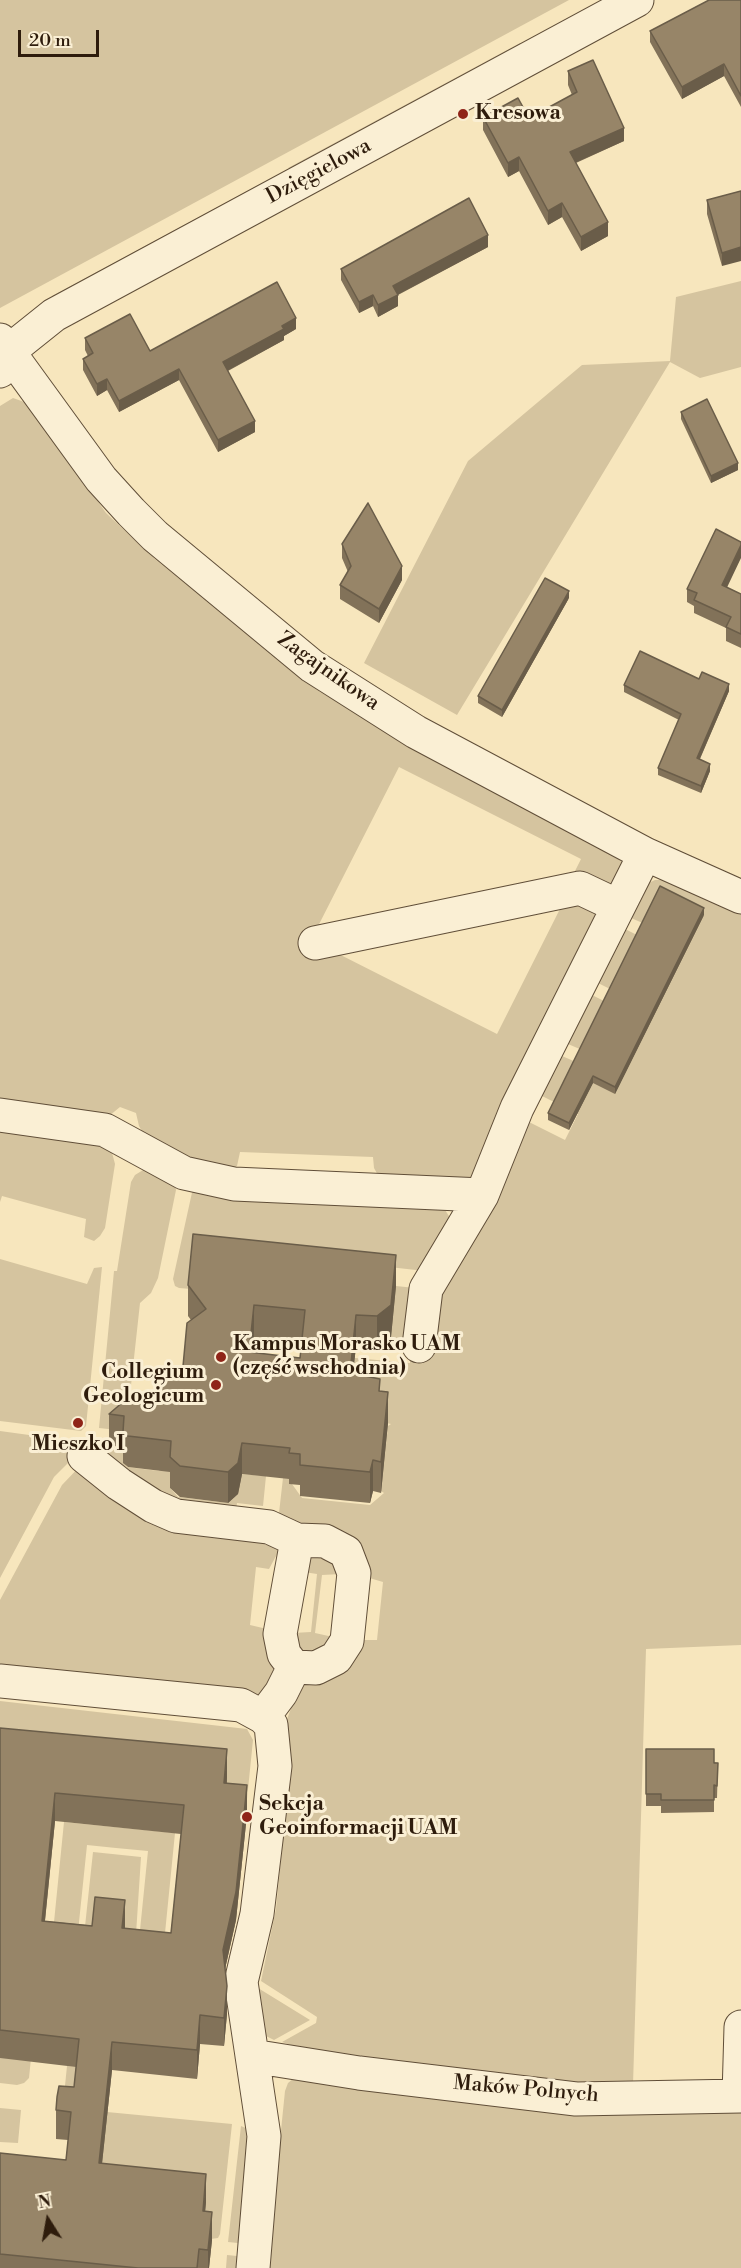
<!DOCTYPE html>
<meta charset="utf-8">
<style>
body{margin:0}
#map{position:relative;width:741px;height:2268px;overflow:hidden;background:#f7e6bd;font-family:"Libre Bodoni",serif}
canvas{display:block}
.north{position:absolute;left:18px;top:2190px;width:60px;height:60px;-webkit-text-stroke:4px #faefd4;paint-order:stroke;rotate:349deg;font-size:16px;font-weight:700;line-height:24px;text-align:center;color:#2e1c0c}
.north::after{content:'';display:block;margin:auto;width:21px;height:27px;background:#2e1c0c;clip-path:polygon(50% 0,100% 100%,50% 72%,0 100%)}
.scale{position:absolute;left:18px;top:30px;width:81px;height:27px;box-sizing:border-box;border:3px solid #2e1c0c;border-top:0;padding-left:8px;font-size:18px;line-height:21px;white-space:nowrap;color:#2e1c0c;-webkit-text-stroke:4px #faefd4;paint-order:stroke}
</style>
<div id="map">
<canvas width="741" height="2268"></canvas>
<div class="north">N</div>
<div class="scale">20 m</div>
</div>
<script>
const ctx = document.querySelector('canvas').getContext('2d');
ctx.lineJoin = 'round';
function paint(path, color) { ctx.fillStyle = color; ctx.fill(path, 'evenodd'); }
const shape = rows => new Path2D(rows.map(r => 'M' + r).join(''));
function stroke(path, color, width, dash) { ctx.strokeStyle = color; ctx.lineWidth = width; ctx.lineCap = dash ? 'butt' : 'round'; ctx.setLineDash(dash || []); ctx.stroke(path); }
function drawText(font, color, halo, rows, align = 'center') {
  ctx.font = font + ' "Libre Bodoni",serif'; ctx.lineWidth = 6; ctx.setLineDash([]); ctx.textBaseline = 'middle'; ctx.strokeStyle = halo; ctx.fillStyle = color; for (const [text, x, y, turn = 0] of rows) {
    ctx.save(); ctx.translate(x, y); ctx.rotate((+turn || 0) * Math.PI / 180); ctx.textAlign = isNaN(turn) ? turn : align; if (halo) ctx.strokeText(text, 0, 0); ctx.fillText(text, 0, 0); ctx.restore();
  }
}
const green = shape([
 [0,0,569,0,0,308],
 [520,43,520,49,296,170,288,168],
 [264,182,263,188,55,301,52,296],
 [741,281,741,367,700,378,670,362,457,715,364,663,468,461,582,365,670,361,676,297],
 [13,398,30,404,106,513,155,559,320,692,614,856,624,864,614,885,605,885,575,871,581,859,399,767,311,940,497,1034,567,895,598,915,472,1181,379,1177,374,1168,373,1157,240,1152,237,1166,233,1169,204,1165,143,1133,139,1126,136,1113,120,1107,109,1116,0,1103,0,406],
 [655,880,671,880,741,912,741,1645,646,1649,633,2085,551,2084,313,2052,282,2042,316,2023,317,2017,261,1981,276,1909,291,1756,282,1755,285,1725,299,1686,360,1640,377,1640,383,1582,366,1577,281,1520,279,1513,283,1478,292,1479,292,1484,302,1498,370,1505,384,1493,381,1491,388,1426,391,1424,312,1405,353,1373,355,1358,410,1363,410,1351,525,1120,565,1140,578,1114,538,1094,557,1057,562,1056,576,1062,572,1072,615,1093,645,924,631,918,642,886],
 [625,929,639,936,612,990,598,983],
 [592,995,606,1002,582,1050,568,1044,566,1038],
 [0,1125,94,1140,111,1149,115,1164,105,1228,100,1236,94,1241,84,1237,86,1219,2,1196,0,1202],
 [148,1167,174,1182,176,1190,158,1278,151,1293,140,1303,126,1431,99,1428,114,1271,117,1271,131,1182,135,1175],
 [193,1188,442,1205,452,1221,425,1271,389,1267,191,1289,179,1288,175,1286,173,1279],
 [0,1259,87,1284,94,1268,102,1267,86,1426,81,1431,0,1421],
 [396,1286,415,1288,407,1350,377,1348,391,1336],
 [0,1431,80,1442,78,1453,54,1477,0,1578],
 [97,1445,124,1447,123,1462,127,1467,159,1471,177,1453,170,1488,178,1497,228,1503,238,1494,240,1474,266,1476,263,1506,237,1503,235,1518,193,1514,96,1457],
 [84,1462,282,1545,269,1569,256,1567,250,1625,267,1629,276,1663,277,1682,256,1697,0,1671,0,1600,62,1485],
 [329,1553,341,1574,322,1575,315,1633,333,1637,318,1655,297,1650,293,1633,311,1632,317,1574,304,1572,301,1558],
 [0,1701,247,1729,253,1740,247,1799,246,1801,0,1756],
 [64,1822,175,1833,163,1953,138,1950,148,1851,116,1848,87,1845,79,1922,80,1945,52,1942],
 [93,1852,141,1857,135,1950,83,1945],
 [258,1988,310,2020,274,2040,266,2036],
 [33,2038,29,2078,24,2083,17,2085,0,2083,0,2053],
 [67,2066,79,2067,74,2116,62,2115],
 [294,2078,741,2110,741,2268,267,2268,285,2091,288,2083],
 [0,2108,21,2110,18,2143,0,2142],
 [107,2112,232,2124,220,2234,218,2238,203,2240,206,2202,99,2192],
 [241,2126,248,2129,248,2244,228,2242],
 [227,2255,247,2257,246,2268,226,2268]
]);
const minor = shape([
 [0,340,101,479,131,512,155,536,312,666,416,732,645,854,741,897],
 [0,371,19,343,54,315,637,0],
 [315,943,580,888,618,906],
 [0,1115,105,1130,184,1173,234,1184,482,1195],
 [419,1346,426,1289,482,1195,517,1108,645,854],
 [84,1456,119,1484,153,1506,176,1516,269,1527,297,1540,325,1541,346,1552,354,1573,347,1641,336,1658,316,1668,294,1667,284,1654,280,1634,297,1540],
 [0,1681,241,1705,263,1717,271,1725,275,1766,257,1914,241,1982,264,2136,253,2268],
 [263,1717,281,1693,294,1667],
 [252,2056,359,2073,576,2099,741,2096],
 [739,2096,741,2027]
]);
const wall = shape([
 [741,0,741,107,724,76,682,99,650,42,650,31],
 [568,71,624,141,576,163,608,236,581,251,562,217,548,225,519,171,508,177,483,130,483,117,529,118,572,95,568,85],
 [741,191,722,266,707,214,707,200],
 [488,247,398,295,398,306,378,317,373,306,359,313,341,280,341,269],
 [296,329,284,336,284,340,228,371,255,432,218,452,179,380,119,412,107,390,97,396,83,370,83,359,88,356,85,350,85,338,150,351],
 [681,412,738,470,711,483,681,419],
 [342,544,402,580,379,623,340,599,340,585,348,572,342,558],
 [687,589,741,594,741,648,726,641,726,628,694,613,694,606,687,602],
 [569,598,502,717,478,703,478,696],
 [699,679,729,691,700,759,710,771,701,793,658,775,658,768,679,720,624,692,624,685],
 [704,915,615,1094,593,1083,569,1130,548,1120,548,1113],
 [188,1285,396,1286,391,1337,377,1348,356,1346,353,1373,380,1391,388,1423,381,1493,373,1491,370,1503,300,1496,300,1485,289,1484,289,1479,242,1474,238,1494,228,1503,180,1497,170,1488,170,1472,128,1467,123,1463,123,1447,109,1445,109,1414,160,1399,182,1377,191,1320,188,1316],
 [254,1337,302,1341,300,1358,253,1353],
 [0,1728,227,1777,227,1783,247,1814,236,1920,225,1969,227,2014,224,2046,200,2044,197,2079,112,2070,102,2163,206,2202,205,2211,212,2240,209,2268,0,2268,0,2153,66,2160,68,2140,56,2139,56,2110,74,2087,76,2067,0,2058],
 [55,1821,181,1834,171,1933,45,1921],
 [646,1749,718,1763,717,1798,714,1798,714,1812,661,1813,661,1806,646,1806]
]);
const shadedWall = shape([
 [724,64,724,76,682,99,682,87],
 [624,128,624,141,570,165,570,152],
 [519,157,519,171,508,177,508,163],
 [562,203,562,217,548,225,548,211],
 [608,222,608,236,581,251,581,237],
 [488,235,488,247,397,295,398,295,398,306,378,317,378,305,393,286],
 [741,247,741,261,722,266,722,253],
 [373,295,373,306,359,313,359,302],
 [296,318,296,329,284,336,284,340,223,373,223,362,282,326],
 [179,369,179,380,119,412,119,401],
 [107,379,107,390,97,396,97,384],
 [255,421,255,432,218,452,218,440],
 [738,463,738,470,711,483,711,476],
 [741,545,741,558,722,598,722,585],
 [402,566,402,580,379,623,379,609],
 [569,591,569,598,502,717,502,710],
 [729,684,729,691,697,765,697,758],
 [710,764,710,771,701,793,701,786],
 [704,908,704,915,615,1094,615,1087],
 [593,1076,593,1083,569,1130,569,1123],
 [396,1255,396,1286,391,1337,377,1348,377,1316],
 [254,1305,254,1337,249,1383,249,1352],
 [356,1315,356,1346,350,1404,350,1373],
 [388,1392,388,1423,381,1493,381,1462],
 [242,1443,242,1474,238,1494,228,1503,228,1472],
 [373,1460,373,1491,370,1503,370,1472],
 [227,1749,227,1777,224,1812,224,1783],
 [247,1785,247,1814,236,1920,223,1978,223,1950],
 [55,1793,55,1821,42,1949,42,1921],
 [125,1900,125,1929,122,1928],
 [227,1986,227,2014,224,2046,224,2018],
 [200,2015,200,2044,197,2079,197,2050],
 [112,2042,112,2070,99,2192,99,2163],
 [206,2174,206,2202,203,2240,203,2211],
 [212,2212,212,2240,209,2268,208,2268,208,2250]
]);
const building = shape([
 [709,0,741,0,741,96,724,64,682,87,650,31,709,0],
 [593,60,624,128,570,152,608,222,581,237,562,203,548,211,519,157,508,163,483,117,518,98,529,118,577,92,568,71,593,60],
 [741,191,741,247,722,253,707,200,741,191],
 [469,198,488,235,393,286,398,295,378,305,373,295,359,302,341,269,469,198],
 [277,282,296,318,282,326,284,329,223,362,255,421,218,440,179,369,119,401,107,379,97,384,83,359,93,353,85,338,130,314,150,351,277,282],
 [707,399,738,463,711,476,681,412,707,399],
 [368,503,402,566,379,609,340,585,351,566,342,544,368,503],
 [716,529,741,542,741,545,722,585,741,594,741,634,726,627,731,617,694,600,697,593,687,589,716,529],
 [545,578,569,591,502,710,478,696,545,578],
 [640,651,699,679,702,672,729,684,697,758,710,764,701,786,658,768,681,714,624,685,640,651],
 [660,886,704,908,615,1087,593,1076,569,1123,548,1113,660,886],
 [193,1234,396,1255,391,1305,377,1316,356,1315,350,1373,380,1379,379,1391,388,1392,381,1462,373,1460,370,1472,300,1465,300,1454,289,1453,290,1448,242,1443,238,1463,228,1472,180,1466,170,1457,171,1441,128,1436,123,1432,124,1416,109,1414,131,1395,160,1399,162,1375,182,1377,187,1323,206,1309,188,1285,193,1234],
 [254,1305,305,1310,300,1358,249,1352,254,1305],
 [0,1728,227,1749,224,1783,247,1785,236,1892,223,1950,227,1986,224,2018,200,2015,197,2050,112,2042,99,2163,206,2174,203,2211,212,2212,208,2250,199,2249,197,2268,138,2268,0,2254,0,2153,66,2160,71,2112,56,2110,57,2097,59,2086,74,2087,79,2039,0,2030,0,1728],
 [55,1793,184,1805,171,1933,122,1928,125,1900,95,1897,92,1926,42,1921,55,1793],
 [646,1749,714,1749,714,1763,718,1763,717,1786,714,1785,714,1800,661,1800,661,1794,646,1794,646,1749]
]);
const markers = [
 [463,114,6,"#8f2418"],
 [221,1357,6,"#8f2418"],
 [216,1385,6,"#8f2418"],
 [78,1423,6,"#8f2418"],
 [247,1817,6,"#8f2418"]
];
const poiNames = [
 ["Kresowa",475,114],
 ["Kampus Morasko UAM",233,1345],
 ["(część wschodnia)",233,1369],
 ["Collegium",204,1373,"right"],
 ["Geologicum",204,1397,"right"],
 ["Mieszko I",78,1445,"center"],
 ["Sekcja",259,1805],
 ["Geoinformacji UAM",259,1829]
];
const streetNames = [
 ["Dzięgielowa",319,172,-28],
 ["Zagajnikowa",328,672,35],
 ["Maków Polnych",526,2090,5]
];
paint(green, '#d5c49f');
stroke(minor, '#604e38', 35);
stroke(minor, '#faefd4', 33);
paint(wall, '#827259');
paint(shadedWall, '#6a5d49');
paint(building, '#978568');
stroke(building, '#6a5d49', 1.5);
for (const [x, y, r, color] of markers) { const dot = new Path2D(); dot.arc(x, y, r, 0, 2 * Math.PI); ctx.fillStyle = color; ctx.fill(dot); stroke(dot, '#faefd4', 2); }
drawText('bold 21px', '#2e1c0c', '#faefd4', poiNames, 'left');
drawText('21px', '#2e1c0c', '#faefd4', streetNames);
</script>
